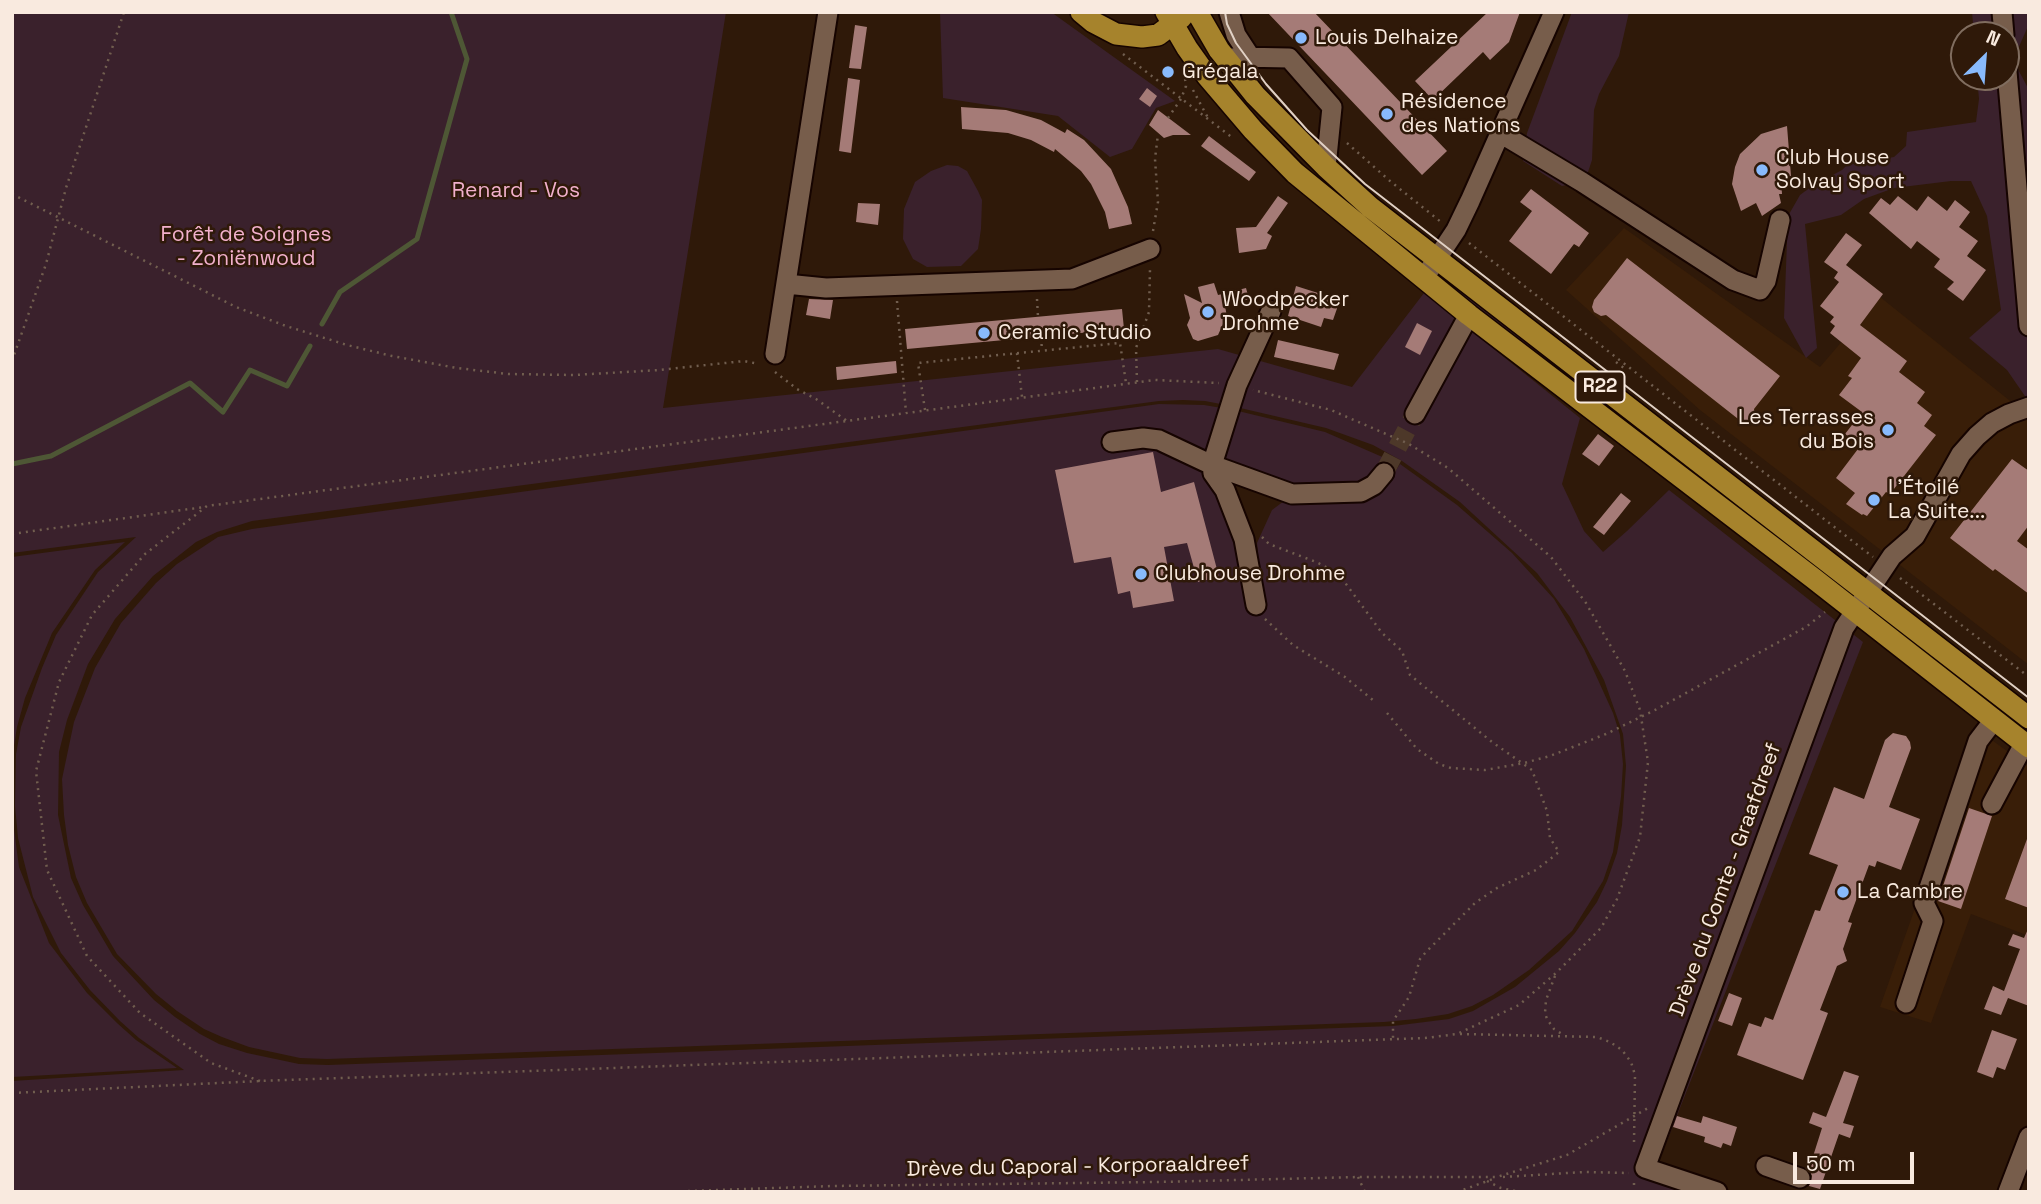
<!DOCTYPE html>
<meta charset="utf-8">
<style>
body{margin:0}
#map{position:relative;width:2041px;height:1204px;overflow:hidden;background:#2f1909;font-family:"Space Grotesk",sans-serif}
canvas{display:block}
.frame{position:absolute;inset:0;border:14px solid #f9eadf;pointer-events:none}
.north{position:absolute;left:1950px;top:21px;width:70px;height:70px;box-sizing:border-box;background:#2f1909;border:2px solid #806d5f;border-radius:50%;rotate:25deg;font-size:19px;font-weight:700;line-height:28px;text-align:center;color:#f9eadf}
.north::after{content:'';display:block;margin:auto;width:24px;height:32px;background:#88bafc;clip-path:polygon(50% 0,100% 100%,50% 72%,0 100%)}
.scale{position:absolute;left:1793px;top:1152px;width:121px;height:32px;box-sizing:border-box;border:4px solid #f9eadf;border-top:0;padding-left:9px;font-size:21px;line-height:24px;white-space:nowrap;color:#f9eadf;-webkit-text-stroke:5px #2f1909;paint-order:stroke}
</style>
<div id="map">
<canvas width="2041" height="1204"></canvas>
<div class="frame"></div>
<div class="north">N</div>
<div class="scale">50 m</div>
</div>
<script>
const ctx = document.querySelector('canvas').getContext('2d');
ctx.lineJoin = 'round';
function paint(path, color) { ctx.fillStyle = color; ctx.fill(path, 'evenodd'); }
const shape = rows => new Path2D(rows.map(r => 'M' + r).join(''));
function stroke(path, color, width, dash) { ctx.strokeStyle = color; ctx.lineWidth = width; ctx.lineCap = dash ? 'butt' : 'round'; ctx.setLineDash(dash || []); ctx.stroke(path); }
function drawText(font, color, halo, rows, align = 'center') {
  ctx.font = font + ' "Space Grotesk",sans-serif'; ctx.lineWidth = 5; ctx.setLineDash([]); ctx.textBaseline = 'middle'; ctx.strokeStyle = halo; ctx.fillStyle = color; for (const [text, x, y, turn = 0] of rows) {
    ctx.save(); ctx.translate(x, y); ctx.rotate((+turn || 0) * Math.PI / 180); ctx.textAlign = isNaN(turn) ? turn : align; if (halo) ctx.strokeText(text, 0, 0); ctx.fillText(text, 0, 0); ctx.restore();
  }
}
const built = shape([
 [1624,228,1820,367,1880,297,2029,416,2029,665,1700,410,1566,290],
 [1978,730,2029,767,2029,936,1971,914,1931,1023,1880,1007]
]);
const green = shape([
 [12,12,726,12,663,408,1218,349,1352,387,1424,293,1580,418,1562,484,1584,531,1603,552,1627,531,1669,490,1863,642,1658,1164,1734,1192,12,1192,12,1081,184,1070,139,1038,120,1021,90,990,61,953,33,897,18,838,15,806,16,754,21,727,42,668,56,635,98,572,136,537,12,553],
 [1183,400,1205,401,1236,407,1326,428,1373,445,1402,461,1460,502,1537,573,1570,617,1604,680,1623,734,1626,766,1622,825,1617,853,1607,881,1597,902,1575,933,1559,951,1515,987,1473,1011,1449,1019,1393,1026,328,1065,299,1064,247,1053,219,1044,200,1034,175,1017,154,1000,113,956,83,905,71,878,58,815,59,752,67,720,88,664,115,619,153,576,196,542,217,532,252,521,1159,401],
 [940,12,1051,12,1175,101,1156,108,1132,149,1110,157,1058,116,943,98],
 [1572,12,1629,12,1619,56,1599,94,1594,110,1592,160,1585,181,1562,186,1523,161,1527,133],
 [1972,12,2029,12,2029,24,2013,60,2029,90,2029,398,2027,399,2007,370,1969,338,2001,310,1987,216,1971,181,1951,181,1894,188,1864,199,1841,215,1805,224,1817,348,1806,358,1784,318,1788,216,1800,195,1812,186,1842,170,1847,165,1894,157,1906,146,1907,132,1976,122,1979,99,1977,77,2006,77,2006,35,1974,35],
 [947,165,958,166,967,171,978,191,982,200,981,229,978,249,961,266,927,267,913,259,903,239,904,209,915,182,931,171],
 [1449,280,1817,565,1692,474,1450,286,1447,283],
 [1159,404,1204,405,1234,410,1325,432,1387,459,1380,471,1365,481,1294,486,1223,459,1250,551,1258,553,1257,543,1272,510,1284,501,1386,485,1400,464,1457,505,1512,553,1554,599,1584,649,1613,713,1620,735,1623,764,1621,797,1613,852,1603,881,1572,931,1529,970,1493,995,1472,1006,1448,1014,1416,1019,1384,1022,327,1059,300,1058,249,1047,222,1037,204,1029,177,1011,156,994,117,954,87,903,76,877,68,845,64,815,62,779,74,722,95,668,121,623,156,583,177,564,218,537,252,529],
 [125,542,95,570,52,633,25,698,17,727,12,758,12,557],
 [12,814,19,867,49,943,87,993,117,1023,136,1040,177,1068,12,1077]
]);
const stream = shape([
 [322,324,340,292,417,239,467,59,451,12],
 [12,464,51,456,190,383,223,412,250,370,287,386,310,346]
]);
const building = shape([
 [1267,12,1314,12,1447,151,1422,175],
 [1488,12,1520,12,1509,42,1490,60,1483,52,1433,100,1415,81],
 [855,25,867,27,861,69,849,68],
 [848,78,860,80,851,153,839,151],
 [1147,88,1157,96,1150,107,1139,99],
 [961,107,1006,110,1041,120,1065,133,1067,129,1084,140,1111,169,1128,207,1132,224,1109,229,1105,212,1091,184,1081,171,1055,149,1054,152,1031,140,1008,133,962,129],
 [1158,110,1191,135,1173,135,1164,138,1149,125],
 [1787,126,1791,176,1781,178,1782,194,1779,194,1781,203,1762,216,1756,203,1741,211,1732,184,1735,167,1740,154,1761,134],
 [1209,136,1256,172,1249,181,1201,146],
 [1531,189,1589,233,1579,247,1574,244,1551,274,1509,241,1532,211,1520,202],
 [1278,196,1288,203,1267,233,1272,236,1266,249,1239,253,1236,228,1256,227],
 [1898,196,1917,211,1928,196,1947,211,1955,200,1970,212,1959,227,1978,241,1967,256,1986,270,1963,301,1947,289,1954,282,1934,267,1940,259,1917,241,1911,249,1869,213,1881,198,1890,205],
 [858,203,880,204,878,225,856,222],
 [1846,233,1862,245,1846,265,1883,294,1860,325,1907,361,1899,372,1925,392,1917,403,1932,415,1924,426,1936,435,1890,494,1886,492,1867,516,1863,514,1862,515,1846,504,1855,493,1836,478,1861,445,1845,434,1862,412,1839,395,1852,378,1848,376,1861,358,1830,333,1835,326,1830,322,1834,317,1820,306,1839,282,1834,278,1838,272,1824,262],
 [1627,258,1780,376,1754,409,1755,417,1752,421,1742,422,1606,315,1601,316,1594,312,1592,307,1594,300],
 [1214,283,1218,295,1246,288,1249,299,1225,306,1228,322,1223,324,1218,335,1198,341,1193,339,1187,325,1190,318,1184,294,1202,303,1198,287],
 [1296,286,1340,300,1333,320,1324,318,1321,327,1288,316],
 [809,299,833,300,830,319,806,315],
 [1122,309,1124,329,907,349,905,329],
 [1417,323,1432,331,1420,355,1405,347],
 [1278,340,1339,354,1334,370,1274,357],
 [896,361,897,373,837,380,836,367],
 [1598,434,1614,446,1599,466,1582,454],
 [1153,452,1161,492,1194,482,1219,577,1198,582,1187,543,1164,547,1174,601,1133,608,1130,591,1118,594,1111,557,1074,563,1055,470],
 [2012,459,2029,471,2029,525,2017,541,2029,550,2029,594,1995,569,1993,571,1950,538],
 [1621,493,1631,501,1604,535,1593,527],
 [1893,733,1906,736,1910,742,1911,748,1889,807,1920,819,1901,870,1877,861,1875,867,1869,865,1848,922,1852,923,1843,949,1847,961,1837,966,1820,1010,1828,1013,1803,1080,1737,1055,1749,1023,1761,1027,1765,1017,1773,1020,1815,910,1820,911,1838,865,1809,854,1834,787,1864,799,1885,740],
 [1969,808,1992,816,1961,909,1938,901],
 [2027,839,2029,839,2029,908,2005,899],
 [2028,929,2029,1006,2008,998,2001,1015,1984,1009,1993,986,2004,991,2020,949,2008,945,2013,934,2024,938],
 [1729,993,1742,998,1732,1026,1718,1021],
 [1992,1030,2017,1039,2005,1070,1997,1067,1993,1078,1977,1072],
 [1844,1071,1859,1076,1843,1123,1854,1126,1850,1138,1839,1134,1820,1189,1809,1186,1812,1176,1809,1169,1822,1128,1809,1123,1813,1112,1826,1117],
 [1677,1116,1701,1123,1703,1116,1737,1127,1731,1146,1723,1143,1721,1148,1704,1142,1705,1137,1673,1127]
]);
const minorTunnel = shape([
 [1384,473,1415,414]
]);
const path = shape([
 [1123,54,1234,139],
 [1193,90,1208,118],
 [1168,118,1181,99,1186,86,1185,78],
 [1347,143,1390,181,1441,222],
 [12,194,236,307,286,326,347,345,392,356,457,368,508,374,574,375,660,370,744,361,759,364],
 [1153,231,1158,202,1155,159,1158,134],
 [1469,243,1873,557],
 [1037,299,1038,317],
 [897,301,906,413],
 [1041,337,1042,350],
 [1017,353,1022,397],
 [12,361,46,264,66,188,124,12],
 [1616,362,1624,368],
 [775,372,797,389,816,399,847,421],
 [1137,382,1136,348,1149,312,1150,269],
 [925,410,918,363,1120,343,1126,383],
 [12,534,204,507],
 [1262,537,1269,544,1316,562,1338,573,1382,633,1402,651,1410,675,1492,742,1532,770,1547,811,1550,838,1559,852,1536,870,1497,888,1475,903,1426,952,1420,959,1409,997,1393,1021,1393,1039],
 [1900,578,2029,677],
 [1265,619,1293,645,1345,677,1374,701],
 [1387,713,1417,749,1439,764,1451,768,1485,770,1524,763,1550,756,1606,734,1657,709,1806,627,1825,612],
 [1555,976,1546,1000,1545,1013,1547,1019,1554,1029,1562,1034],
 [1460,1034,1597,1037,1610,1042,1622,1050,1631,1062,1635,1075,1634,1143],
 [260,1081,211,1063,140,1013,87,956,47,870,36,771,59,682,92,615,145,554,207,506,1155,380,1219,383],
 [12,1093,260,1081,1425,1038,1457,1034,1519,1005,1556,973,1601,928,1617,899,1640,837,1648,762,1640,710,1625,671,1586,603,1551,557,1448,468,1409,444,1331,410,1253,390],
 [1358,1177,1365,1192],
 [1503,1177,1584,1172,1629,1173],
 [1487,1181,1501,1188,1520,1192],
 [660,1192,833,1186,1158,1182,1358,1177,1497,1177,1567,1155,1648,1108],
 [1457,1192,1493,1179],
 [1634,1192,1634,1181]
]);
const minor = shape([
 [1229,12,1236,35,1251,58],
 [2002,12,2004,35],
 [1226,59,1238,57,1289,58,1332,107,1326,167],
 [2006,60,2029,326],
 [1500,133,1582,182,1733,280,1760,290,1766,281,1780,220],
 [1428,272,1456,230,1470,201,1554,12],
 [786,284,826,288,1072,279,1150,249],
 [1271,311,1237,385,1212,465,1292,494,1361,492,1374,485,1384,473],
 [775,354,828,12],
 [1415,414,1469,315],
 [1112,442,1143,438,1159,440,1212,465,1213,473,1225,490,1244,539,1256,605],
 [1992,804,2024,744],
 [1906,1003,1933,921,1924,903,1978,741,1994,720],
 [1766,1166,1800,1178],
 [1717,1192,1645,1168,1844,628,1892,556,1915,536,1961,454,1977,436,1992,423,2009,414,2029,407],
 [2008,1192,2029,1137]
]);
const major = shape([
 [1081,12,1093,22,1116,34,1142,37,1158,35,1182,17],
 [1166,12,1187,48,1207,76,1253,130,1295,173,1469,315,1813,578,2029,747],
 [1197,12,1219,50,1255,95,1326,167,1370,207,2029,718]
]);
const tram = shape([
 [1225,12,1227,24,1236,43,1266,84,1307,130,1365,184,2029,698]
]);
const markers = [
 [1301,38,7,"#88bafc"],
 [1168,72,7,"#88bafc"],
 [1387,114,7,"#88bafc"],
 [1762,170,7,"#88bafc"],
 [1208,312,7,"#88bafc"],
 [984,333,7,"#88bafc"],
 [1888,430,7,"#88bafc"],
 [1874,500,7,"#88bafc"],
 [1141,574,7,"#88bafc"],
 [1843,892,7,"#88bafc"]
];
const shields = [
 [1600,387,49]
];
const shieldNames = [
 ["R22",1600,387]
];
const poiNames = [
 ["Louis Delhaize",1315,38],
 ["Grégala",1182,72],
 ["Résidence",1401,102],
 ["des Nations",1401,126],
 ["Club House",1776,158],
 ["Solvay Sport",1776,182],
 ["Woodpecker",1222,300],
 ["Drohme",1222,324],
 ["Ceramic Studio",998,333],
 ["Les Terrasses",1874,418,"right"],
 ["du Bois",1874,442,"right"],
 ["L'Étoilé",1888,488],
 ["La Suite...",1888,512],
 ["Clubhouse Drohme",1155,574],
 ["La Cambre",1857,892]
];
const parkNames = [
 ["Renard - Vos",516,191],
 ["Forêt de Soignes",246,235],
 ["- Zoniënwoud",246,259]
];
const streetNames = [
 ["Drève du Comte - Graafdreef",1726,880,-70],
 ["Drève du Caporal - Korporaaldreef",1078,1167,-1]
];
paint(built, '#391e08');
paint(green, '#3a212c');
stroke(stream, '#4e5735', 5);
paint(building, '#a57b77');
stroke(minorTunnel, '#4d3829', 19, [19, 10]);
stroke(minor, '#160400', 23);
stroke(major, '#160400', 24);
stroke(path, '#715e4f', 2.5, [2, 5]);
stroke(minor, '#775d4b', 19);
stroke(major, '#a6832c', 21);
stroke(tram, '#e1d1c5', 2);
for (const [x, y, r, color] of markers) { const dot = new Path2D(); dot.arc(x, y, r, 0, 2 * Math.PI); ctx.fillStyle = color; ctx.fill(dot); stroke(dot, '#2f1909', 2.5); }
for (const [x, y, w] of shields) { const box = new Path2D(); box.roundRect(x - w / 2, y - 15.5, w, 31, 5); ctx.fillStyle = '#2f1909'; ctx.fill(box); stroke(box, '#f9eadf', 2); }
drawText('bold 19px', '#f9eadf', null, shieldNames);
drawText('21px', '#f9eadf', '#2f1909', poiNames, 'left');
drawText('21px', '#f2b0cc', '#2f1909', parkNames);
drawText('21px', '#f9eadf', '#2f1909', streetNames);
</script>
